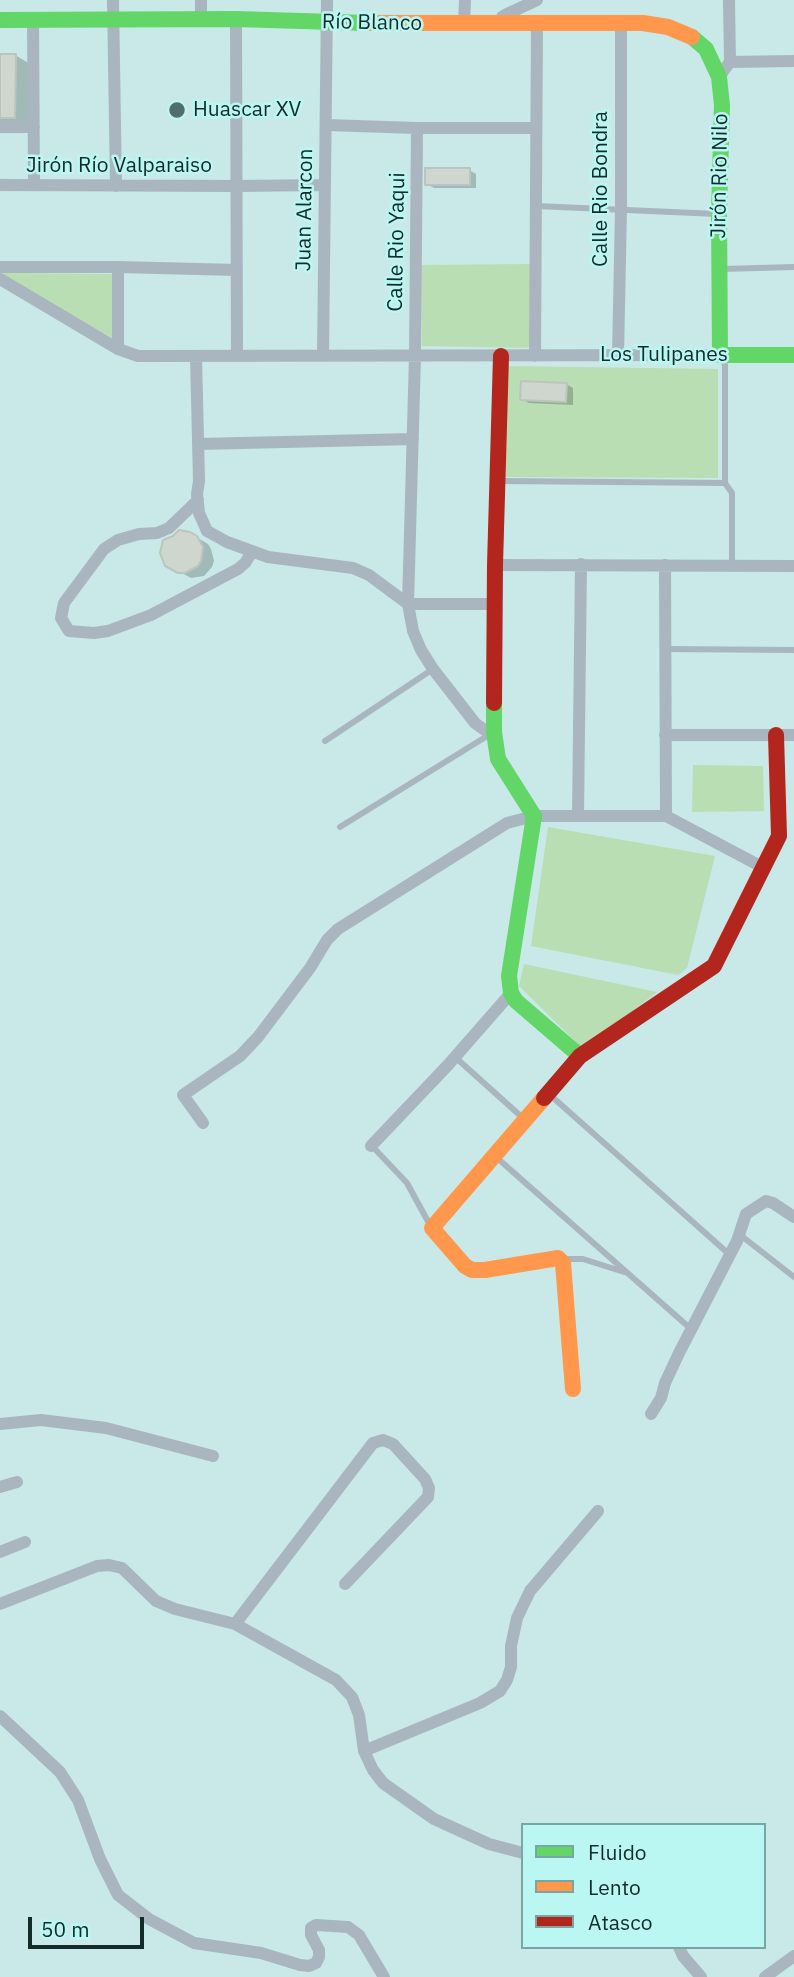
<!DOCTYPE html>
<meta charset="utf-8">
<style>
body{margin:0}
#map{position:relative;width:794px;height:1977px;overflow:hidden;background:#c8e9e7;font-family:"IBM Plex Sans",sans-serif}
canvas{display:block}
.legend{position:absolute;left:521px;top:1823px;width:245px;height:126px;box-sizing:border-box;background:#baf7f3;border:2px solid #77a6a3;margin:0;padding:9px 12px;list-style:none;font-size:21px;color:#132c2a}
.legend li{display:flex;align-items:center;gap:14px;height:35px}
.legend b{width:35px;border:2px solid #77a6a3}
.scale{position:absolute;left:28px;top:1917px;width:116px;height:32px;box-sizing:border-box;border:4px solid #132c2a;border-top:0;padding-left:9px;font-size:21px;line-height:24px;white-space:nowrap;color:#132c2a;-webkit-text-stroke:5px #baf7f3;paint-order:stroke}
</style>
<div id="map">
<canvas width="794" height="1977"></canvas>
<ul class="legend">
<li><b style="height:9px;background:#63d668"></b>Fluido</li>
<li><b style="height:9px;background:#ff974d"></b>Lento</li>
<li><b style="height:9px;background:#b3261e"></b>Atasco</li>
</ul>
<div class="scale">50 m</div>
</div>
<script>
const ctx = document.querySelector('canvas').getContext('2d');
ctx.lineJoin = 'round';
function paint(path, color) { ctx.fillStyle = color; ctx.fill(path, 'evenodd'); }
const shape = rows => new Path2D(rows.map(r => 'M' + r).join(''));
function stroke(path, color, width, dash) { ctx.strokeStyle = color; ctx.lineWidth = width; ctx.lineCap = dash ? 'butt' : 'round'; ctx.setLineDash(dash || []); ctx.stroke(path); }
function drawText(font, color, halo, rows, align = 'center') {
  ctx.font = font + ' "IBM Plex Sans",sans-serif'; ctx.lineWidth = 5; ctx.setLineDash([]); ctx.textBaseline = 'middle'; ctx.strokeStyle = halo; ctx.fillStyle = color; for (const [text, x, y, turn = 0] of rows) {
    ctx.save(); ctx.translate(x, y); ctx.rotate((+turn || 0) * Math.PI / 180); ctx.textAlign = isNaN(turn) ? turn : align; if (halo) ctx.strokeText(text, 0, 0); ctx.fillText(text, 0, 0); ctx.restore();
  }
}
const green = shape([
 [530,264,532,348,422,346,421,265],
 [0,273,115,274,114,339,0,275],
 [505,366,718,369,718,478,505,477],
 [693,765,763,766,764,811,692,812],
 [548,827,715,856,687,968,678,975,531,946],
 [524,964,657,992,583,1049,519,986]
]);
const shadow = shape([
 [15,55,30,64,29,126,0,128,0,56],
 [469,170,476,174,476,188,434,188,427,184],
 [566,384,573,388,573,405,529,403,522,399],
 [196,537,208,544,211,549,214,561,212,567,204,576,191,578,167,565]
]);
const building = shape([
 [0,54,16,54,15,118,0,118,0,54],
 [425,168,470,168,470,185,425,185,425,168],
 [521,381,567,383,566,402,520,400,521,381],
 [179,530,190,532,197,536,203,547,201,561,198,566,185,573,178,573,165,566,160,553,163,540,173,536,179,530]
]);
const lane = shape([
 [536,206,717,214],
 [722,269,794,267],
 [721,357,725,365,725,483,732,493,732,566],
 [500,481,725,483],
 [665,649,794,650],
 [325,741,433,669],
 [340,827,492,733],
 [455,1057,524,1119],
 [549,1094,730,1255],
 [372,1146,407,1183,431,1227],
 [496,1157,691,1329],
 [739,1234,794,1277],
 [563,1259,583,1259,624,1272]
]);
const street = shape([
 [113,0,116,186],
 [201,0,201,19],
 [236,19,237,356],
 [33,20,34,185],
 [464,24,465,0],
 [499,24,502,17,507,14,537,0],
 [730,62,794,61],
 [719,77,730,62,729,0],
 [326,125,417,128,536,128],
 [0,127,34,127],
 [417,128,415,356,408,604,413,631,421,650,433,669,475,723,486,731,494,732],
 [0,185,237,186,325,185],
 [0,267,118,267,237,270],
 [0,279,118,349,138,356,720,355],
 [118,349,118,267],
 [618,355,621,209,621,23],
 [323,356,327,0],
 [535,356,537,23],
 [196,357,199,481,197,494,199,513,207,531,227,542,268,557,353,568,369,575,408,604,495,604],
 [198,444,413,439],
 [198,500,169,528,157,533,139,534,118,540,104,549,64,603,61,618,69,631,94,633,108,631,151,615,238,569,245,563,252,552],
 [495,565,794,566],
 [665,565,666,816],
 [665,735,794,735],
 [578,815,581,564],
 [203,1123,183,1095,240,1056,258,1037,310,968,327,940,338,929,507,823,534,816,666,816,764,868],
 [371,1146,448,1065,511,993],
 [651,1414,661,1398,665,1383,679,1353,737,1241,746,1214,766,1201,773,1203,794,1217],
 [0,1424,41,1420,106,1428,213,1456],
 [0,1487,17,1482],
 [0,1552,25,1542],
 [0,1604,97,1566,109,1565,122,1568,156,1601,175,1609,235,1624,336,1680,352,1697,359,1715,364,1751,373,1770,383,1783,434,1819,489,1844,523,1853],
 [235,1624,373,1443,383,1440,393,1444,425,1479,429,1488,428,1497,345,1584],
 [0,1716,60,1772,78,1800,100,1859,118,1895,149,1919,194,1943,261,1953,300,1965,309,1966,316,1963,319,1957,319,1950,311,1935,311,1928,316,1925,348,1927,359,1935,384,1977],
 [364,1751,480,1703,500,1691,507,1680,511,1667,511,1646,517,1618,530,1591,598,1511],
 [679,1947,683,1956,701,1977],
 [765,1977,794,1956]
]);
const fast = shape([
 [0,20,236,19,367,23],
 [692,37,706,49,719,77,722,105,719,214,720,355,794,355],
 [494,703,494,732,498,759,534,816,509,976,511,993,516,1001,580,1056]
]);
const slow = shape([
 [367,23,643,23,668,27,692,37],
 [544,1098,432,1228,465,1266,472,1270,485,1270,558,1258,563,1263,573,1389]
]);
const jam = shape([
 [494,703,495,565,501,356],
 [544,1098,580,1056,714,966,779,836,776,735]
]);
const markers = [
 [177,110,9,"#526e6c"]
];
const streetNames = [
 ["Río Blanco",372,23,1],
 ["Jirón Río Valparaiso",119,166],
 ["Jirón Rio Nilo",720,176,-89],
 ["Calle Rio Bondra",601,189,-90],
 ["Juan Alarcon",305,210,-89],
 ["Calle Rio Yaqui",397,242,-89],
 ["Los Tulipanes",664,355]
];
const poiNames = [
 ["Huascar XV",193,110]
];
paint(green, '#b9deb3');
paint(shadow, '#0003');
paint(building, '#ced6ce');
stroke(building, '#bcc5bd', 2);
stroke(lane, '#a9b6bf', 6);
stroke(street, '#a9b6bf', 12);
stroke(fast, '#63d668', 16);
stroke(slow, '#ff974d', 16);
stroke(jam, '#b3261e', 16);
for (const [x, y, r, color] of markers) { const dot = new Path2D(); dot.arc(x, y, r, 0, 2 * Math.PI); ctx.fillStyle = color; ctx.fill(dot); stroke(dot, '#baf7f3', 2.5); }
drawText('21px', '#132c2a', '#baf7f3', streetNames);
drawText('21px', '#132c2a', '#baf7f3', poiNames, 'left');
</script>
